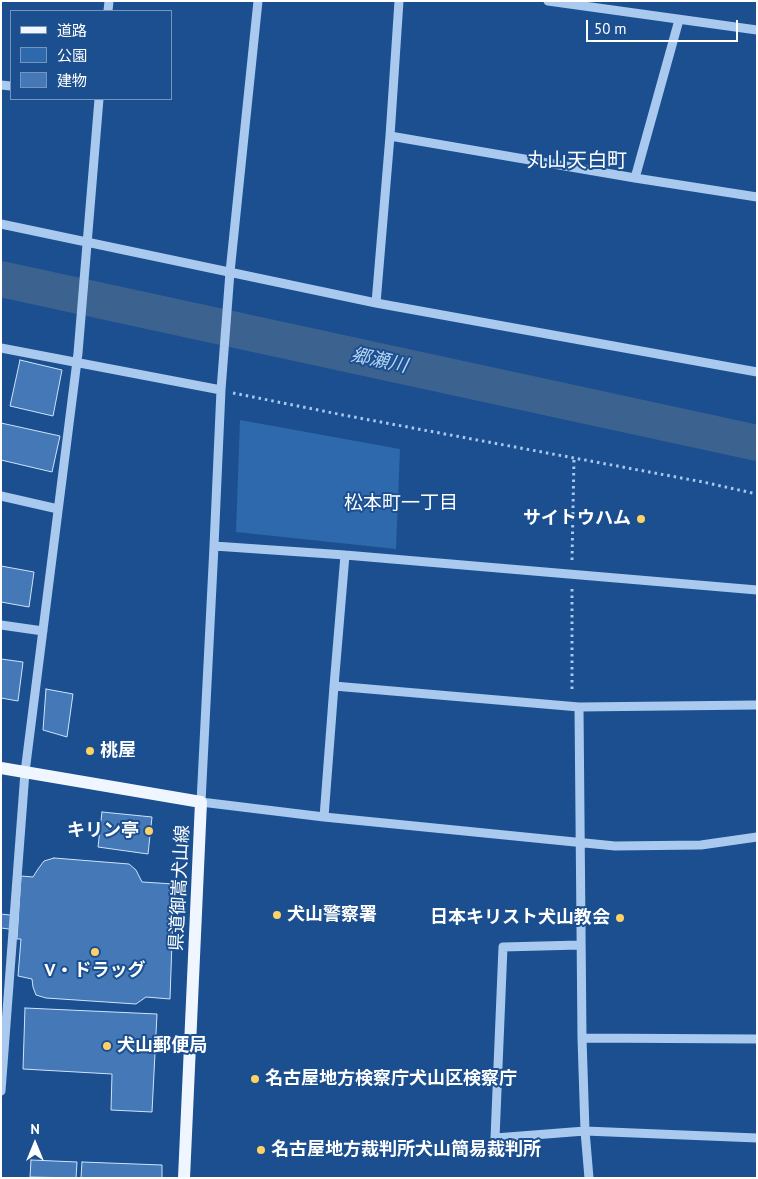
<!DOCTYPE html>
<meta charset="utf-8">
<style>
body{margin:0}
#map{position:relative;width:758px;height:1179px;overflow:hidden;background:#1b4f8f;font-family:"PT Sans","Noto Sans JP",sans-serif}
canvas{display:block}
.frame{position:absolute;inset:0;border:2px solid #fff;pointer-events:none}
.legend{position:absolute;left:10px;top:10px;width:162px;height:90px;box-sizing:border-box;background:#1b4f8f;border:1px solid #7695bc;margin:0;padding:6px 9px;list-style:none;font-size:15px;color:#fff}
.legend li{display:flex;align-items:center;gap:10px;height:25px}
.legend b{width:25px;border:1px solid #7695bc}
.north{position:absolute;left:10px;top:1119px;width:50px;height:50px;-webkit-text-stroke:4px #1b4f8f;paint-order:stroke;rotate:0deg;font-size:14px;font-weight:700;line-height:20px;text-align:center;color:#fff}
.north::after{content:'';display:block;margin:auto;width:18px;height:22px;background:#fff;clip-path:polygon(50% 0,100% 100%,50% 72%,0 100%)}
.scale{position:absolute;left:586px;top:20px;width:152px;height:22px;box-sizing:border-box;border:2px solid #fff;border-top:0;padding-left:6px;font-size:15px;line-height:18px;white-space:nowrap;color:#fff;-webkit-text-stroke:4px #1b4f8f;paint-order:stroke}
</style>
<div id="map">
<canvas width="758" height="1179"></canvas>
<div class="frame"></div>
<ul class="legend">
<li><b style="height:6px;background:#f0f6ff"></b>道路</li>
<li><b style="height:14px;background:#2e69ad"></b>公園</li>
<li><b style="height:14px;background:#4478b7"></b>建物</li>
</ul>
<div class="north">N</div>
<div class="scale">50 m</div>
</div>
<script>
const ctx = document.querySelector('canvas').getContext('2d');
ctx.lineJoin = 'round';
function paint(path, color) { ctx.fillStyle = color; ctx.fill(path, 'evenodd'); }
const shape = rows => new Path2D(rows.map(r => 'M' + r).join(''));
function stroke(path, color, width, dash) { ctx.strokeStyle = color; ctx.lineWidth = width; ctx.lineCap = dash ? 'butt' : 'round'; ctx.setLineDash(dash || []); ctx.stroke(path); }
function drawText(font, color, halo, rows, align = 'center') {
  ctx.font = font + ' "PT Sans","Noto Sans JP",sans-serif'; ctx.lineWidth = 4; ctx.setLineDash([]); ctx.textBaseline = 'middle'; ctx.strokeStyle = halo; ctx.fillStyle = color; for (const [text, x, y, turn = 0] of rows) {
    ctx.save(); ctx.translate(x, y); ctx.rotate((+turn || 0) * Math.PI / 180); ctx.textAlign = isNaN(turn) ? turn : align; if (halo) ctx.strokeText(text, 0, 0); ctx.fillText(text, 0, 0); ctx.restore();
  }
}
const green = shape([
 [240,420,400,449,396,549,236,532]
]);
const river = shape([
 [1,279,757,443]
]);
const building = shape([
 [20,360,62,370,53,416,10,406,20,360],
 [1,423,60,436,52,472,1,460,1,423],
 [1,566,34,572,29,607,1,602,1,566],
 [1,659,23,662,18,701,1,698,1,659],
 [46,689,73,694,67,737,43,730,46,689],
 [102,812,152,817,148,854,98,847,102,812],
 [54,858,129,864,136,870,142,882,174,884,170,999,146,997,136,1004,46,998,36,995,33,987,32,979,18,976,21,939,17,939,21,876,33,877,38,869,44,861,54,858],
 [1,914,18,916,17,930,1,928,1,914],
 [25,1008,157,1014,152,1112,111,1110,112,1074,23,1069,25,1008],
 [31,1160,77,1162,76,1178,30,1177,31,1160],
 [82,1162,162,1165,162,1178,81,1178,82,1162]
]);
const path = shape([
 [233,393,343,415,703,482,757,494],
 [572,560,574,458],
 [572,589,572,692]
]);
const minor = shape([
 [258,1,230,272,221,390,214,546,201,802,324,817,615,846,701,845,757,837],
 [548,1,757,30],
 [108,11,109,1],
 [1,85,11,86],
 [390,136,635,178,757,197],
 [635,178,679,20],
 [1,224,376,303,757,372],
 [376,303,390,136,399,1],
 [1,348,221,390],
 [1,496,58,509],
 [214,546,345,555,757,590],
 [1,625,43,631],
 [334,686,579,707,757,705],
 [579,707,582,1038,585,1131,589,1178],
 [324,817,334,686,345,555],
 [580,945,503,947,495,1138,585,1131,757,1138],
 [582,1038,757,1039],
 [1,1091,25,772,78,353,99,99]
]);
const major = shape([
 [1,768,201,802,184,1178]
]);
const markers = [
 [641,519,5,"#ffd166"],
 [90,751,5,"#ffd166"],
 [149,831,5,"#ffd166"],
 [277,915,5,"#ffd166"],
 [620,918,5,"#ffd166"],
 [95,952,5,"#ffd166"],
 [107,1046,5,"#ffd166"],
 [255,1079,5,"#ffd166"],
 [261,1150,5,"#ffd166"]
];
const poiNames = [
 ["サイトウハム",631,519,"right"],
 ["桃屋",100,751],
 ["キリン亭",139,831,"right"],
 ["犬山警察署",287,915],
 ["日本キリスト犬山教会",610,918,"right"],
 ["V・ドラッグ",95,971,"center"],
 ["犬山郵便局",117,1046],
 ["名古屋地方検察庁犬山区検察庁",265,1079],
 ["名古屋地方裁判所犬山簡易裁判所",271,1150]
];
const streetNames = [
 ["県道御嵩犬山線",180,888,-87]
];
const waterNames = [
 ["郷瀬川",379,361,12]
];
const neighbourhoodNames = [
 ["松本町一丁目",401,504]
];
const quarterNames = [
 ["丸山天白町",577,161]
];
paint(green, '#2e69ad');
stroke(river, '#3c6290', 36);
paint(building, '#4478b7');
stroke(building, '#cfe3fa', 1);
stroke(path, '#a9c9ee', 3, [2.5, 4]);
stroke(minor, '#a9c9ee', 9);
stroke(major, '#f0f6ff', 12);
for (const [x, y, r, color] of markers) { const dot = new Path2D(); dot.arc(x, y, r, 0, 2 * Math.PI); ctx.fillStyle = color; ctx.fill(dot); stroke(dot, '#1b4f8f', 2); }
drawText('bold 18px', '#fff', '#1b4f8f', poiNames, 'left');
drawText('18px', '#fff', '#1b4f8f', streetNames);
drawText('italic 19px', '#b5d3f5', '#1b4f8f', waterNames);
drawText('19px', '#fff', '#1b4f8f', neighbourhoodNames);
drawText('20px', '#fff', '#1b4f8f', quarterNames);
</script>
